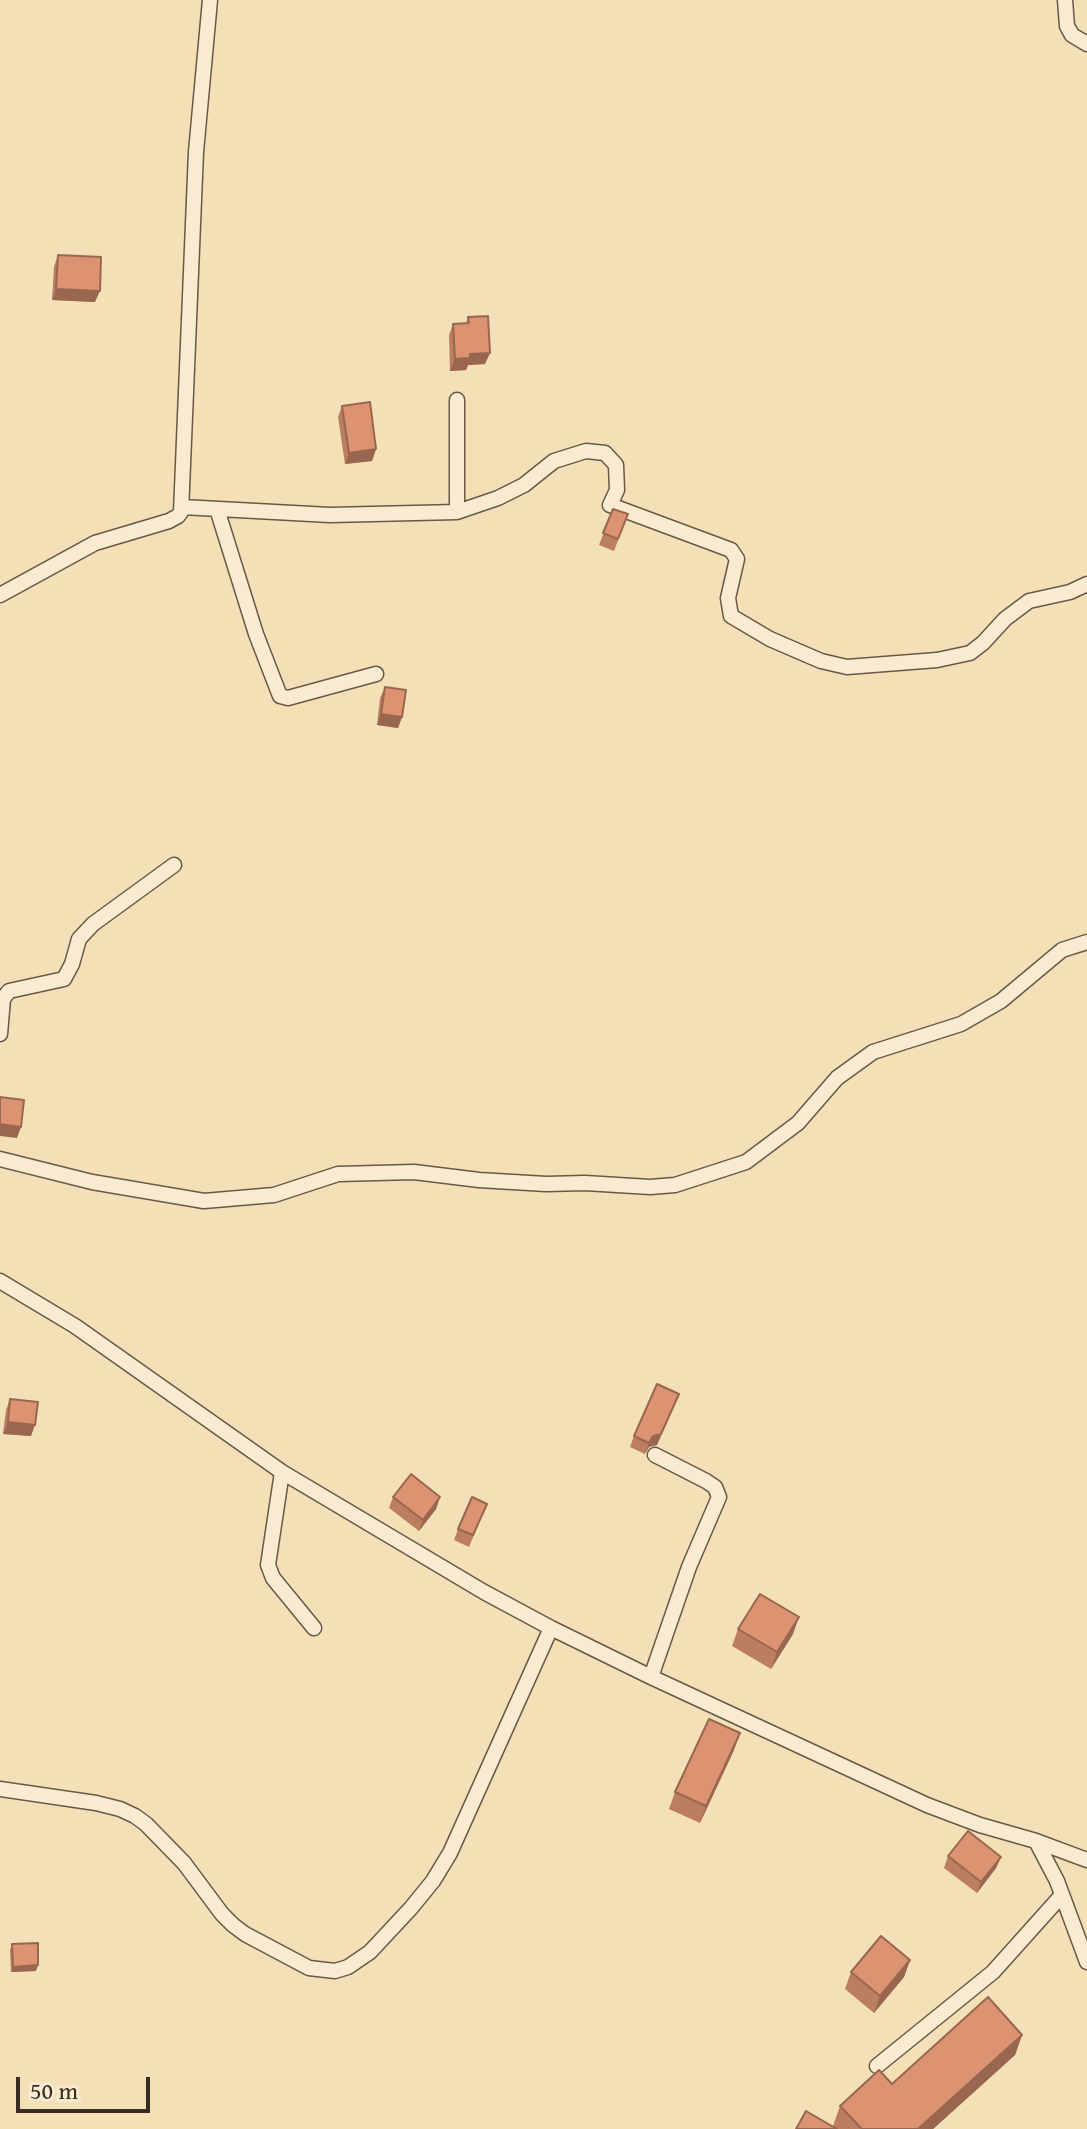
<!DOCTYPE html>
<style>
body{margin:0}
#map{position:relative;width:1087px;height:2129px;overflow:hidden;background:#f4e0b6;font-family:"Gentium Book Plus",serif}
canvas{display:block}
.scale{position:absolute;left:16px;top:2077px;width:134px;height:36px;box-sizing:border-box;border:4px solid #3a2b23;border-top:0;padding-left:10px;font-size:24px;line-height:28px;white-space:nowrap;color:#3a2b23;-webkit-text-stroke:6px #f8ebd0;paint-order:stroke}
</style>
<div id="map">
<canvas width="1087" height="2129"></canvas>
<div class="scale">50 m</div>
</div>
<script>
const ctx = document.querySelector('canvas').getContext('2d');
ctx.lineJoin = 'round';
const shape = rows => new Path2D(rows.map(r => 'M' + r).join(''));
function stroke(path, color, width, dash) { ctx.strokeStyle = color; ctx.lineWidth = width; ctx.lineCap = dash ? 'butt' : 'round'; ctx.setLineDash(dash || []); ctx.stroke(path); }
function paint(path, color) { ctx.fillStyle = color; ctx.fill(path, 'evenodd'); }
const minor = shape([
 [1065,0,1067,26,1072,35,1087,44],
 [457,400,457,512],
 [182,507,330,515,457,512,498,498,524,485,554,461,586,451,605,453,616,465,617,490,610,505,731,550,737,559,728,598,731,616,770,639,821,661,847,667,937,660,970,653,983,643,1005,619,1029,601,1070,592,1087,584],
 [217,509,256,634,280,696,288,698,376,674],
 [0,595,95,543,169,521,178,516,181,512,196,152,210,0],
 [0,1034,3,999,9,991,64,979,72,964,79,939,93,924,174,865],
 [0,1159,92,1182,204,1201,274,1195,338,1174,414,1172,479,1180,546,1184,585,1183,650,1187,675,1185,746,1162,798,1123,837,1078,873,1052,961,1024,1001,1001,1062,950,1087,942],
 [0,1281,75,1326,282,1472,484,1592,551,1628,651,1677,927,1805,980,1825,1036,1841,1057,1881,1087,1962],
 [282,1472,268,1565,273,1578,314,1628],
 [651,1677,689,1567,719,1497,715,1487,706,1481,655,1455],
 [0,1789,96,1803,120,1809,135,1816,146,1824,184,1863,222,1914,233,1925,245,1934,309,1968,335,1971,348,1967,370,1952,411,1908,433,1881,450,1853,551,1628],
 [1036,1841,1087,1860],
 [877,2066,993,1972,1062,1895]
]);
const wall = shape([
 [58,255,95,302,52,300,54,267],
 [468,317,485,364,468,365,466,370,450,371,449,335,453,324,466,323],
 [342,406,376,449,372,461,345,464,338,417],
 [613,509,628,514,614,551,599,545],
 [385,687,402,717,398,728,377,725,380,698],
 [679,1394,657,1445,649,1447,645,1454,630,1447,634,1436],
 [10,1399,31,1436,3,1434,6,1410],
 [393,1497,440,1497,436,1509,419,1531,389,1508],
 [487,1504,469,1547,454,1540,458,1529],
 [738,1629,793,1634,771,1669,732,1646],
 [734,1750,700,1823,669,1809,675,1792],
 [948,1856,1001,1857,996,1868,977,1893,944,1868],
 [12,1944,36,1971,11,1972,10,1950],
 [910,1960,904,1977,874,2013,845,1989,851,1972],
 [1022,2035,1015,2055,933,2129,796,2129,833,2126,840,2106,892,2084]
]);
const shadedWall = shape([
 [56,289,100,291,95,302,52,300],
 [490,353,485,364,468,365,466,370,450,371,455,359,470,354],
 [376,449,372,461,345,464,349,453],
 [381,714,402,717,398,728,377,725],
 [0,1124,21,1127,17,1138,0,1136],
 [679,1394,657,1445,649,1447,645,1454,649,1443],
 [8,1422,35,1425,31,1436,3,1434],
 [440,1497,436,1509,419,1531,423,1520],
 [799,1617,793,1634,771,1669,777,1652],
 [740,1733,734,1750,700,1823,706,1806],
 [1001,1857,996,1868,977,1893,981,1882],
 [910,1960,904,1977,874,2013,880,1996],
 [38,1965,36,1971,11,1972,13,1967],
 [1022,2035,1015,2055,933,2129,918,2129]
]);
const building = shape([
 [58,255,101,257,100,291,56,289,58,255],
 [488,316,490,353,470,354,470,358,455,359,453,324,469,323,468,317,488,316],
 [370,402,376,449,349,453,342,406,370,402],
 [613,509,628,514,618,539,603,533,613,509],
 [385,687,406,690,402,717,381,714,385,687],
 [0,1097,24,1100,21,1127,0,1124,0,1097],
 [657,1384,679,1394,661,1434,653,1436,649,1443,634,1436,657,1384],
 [10,1399,38,1402,35,1425,8,1422,10,1399],
 [411,1474,440,1497,423,1520,393,1497,411,1474],
 [472,1497,487,1504,473,1535,458,1529,472,1497],
 [760,1594,799,1617,777,1652,738,1629,760,1594],
 [709,1719,740,1733,706,1806,675,1792,709,1719],
 [968,1831,1001,1857,981,1882,948,1856,968,1831],
 [881,1936,910,1960,880,1996,851,1972,881,1936],
 [38,1943,38,1965,13,1967,12,1944,38,1943],
 [988,1997,1022,2035,918,2129,862,2129,840,2106,879,2070,892,2084,988,1997],
 [806,2111,837,2129,796,2129,806,2111]
]);
stroke(minor, '#685848', 17);
stroke(minor, '#f8ebd0', 14);
paint(wall, '#bc7e61');
paint(shadedWall, '#99674f');
paint(building, '#db9371');
stroke(building, '#99674f', 2);
</script>
